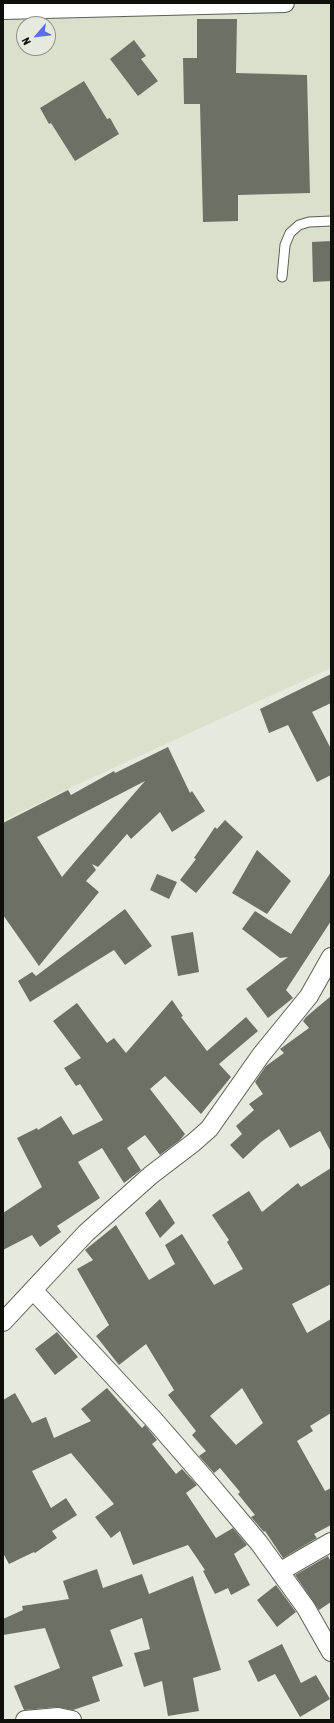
<!DOCTYPE html>
<style>
body{margin:0}
#map{position:relative;width:334px;height:1723px;overflow:hidden;background:#e6e9dd;font-family:"Asap Condensed",sans-serif}
canvas{display:block}
.frame{position:absolute;inset:0;border:4px solid #0f100c;pointer-events:none}
.north{position:absolute;left:16px;top:16px;width:40px;height:40px;box-sizing:border-box;background:#e6e9dd;border:1px solid #909289;border-radius:50%;rotate:242deg;font-size:11px;font-weight:700;line-height:16px;text-align:center;color:#0f100c}
.north::after{content:'';display:block;margin:auto;width:14px;height:18px;background:#596fe5;clip-path:polygon(50% 0,100% 100%,50% 72%,0 100%)}
</style>
<div id="map">
<canvas width="334" height="1723"></canvas>
<div class="frame"></div>
<div class="north">N</div>
</div>
<script>
const ctx = document.querySelector('canvas').getContext('2d');
ctx.lineJoin = 'round';
function paint(path, color) { ctx.fillStyle = color; ctx.fill(path, 'evenodd'); }
const shape = rows => new Path2D(rows.map(r => 'M' + r).join(''));
function stroke(path, color, width, dash) { ctx.strokeStyle = color; ctx.lineWidth = width; ctx.lineCap = dash ? 'butt' : 'round'; ctx.setLineDash(dash || []); ctx.stroke(path); }
const built = shape([
 [3,3,331,3,331,668,74,786,3,821],
 [24,24,48,24,48,48,24,48]
]);
const building = shape([
 [197,19,237,19,236,73,307,75,310,193,238,195,238,221,203,222,200,104,184,104,183,58,197,58],
 [134,40,146,56,141,59,158,81,138,96,110,59],
 [84,81,107,119,110,118,119,134,75,161,51,123,49,124,40,108],
 [331,241,331,281,313,282,312,242],
 [331,674,331,703,312,712,331,749,331,775,317,782,288,725,269,733,260,709],
 [168,747,190,793,192,791,205,811,172,832,160,812,131,839,127,834,98,867,92,864,96,870,86,881,99,892,39,966,3,915,3,823,68,790,71,795,114,771,115,773],
 [145,781,78,858,62,877,37,837],
 [225,820,243,837,196,893,180,880,196,859,194,858,215,827,217,829],
 [257,850,291,881,267,914,232,893],
 [331,872,331,921,286,990,293,998,268,1018,246,989,288,957,280,958,242,929,255,911,291,934],
 [157,874,177,882,169,899,150,890],
 [125,909,152,946,125,965,114,950,30,1002,18,981,32,972,36,976],
 [193,932,199,972,178,976,171,936],
 [331,996,331,1152,320,1131,290,1148,279,1129,261,1142,243,1159,230,1145,242,1134,236,1126,254,1110,249,1104,263,1094,255,1082,266,1066,284,1053,280,1049,309,1028,303,1021,306,1017],
 [172,1000,183,1016,181,1017,207,1051,246,1017,258,1031,219,1064,231,1077,201,1114,165,1076,150,1089,185,1134,180,1140,160,1155,145,1135,127,1148,141,1170,124,1183,102,1148,78,1162,100,1198,57,1226,61,1232,40,1247,32,1235,3,1250,3,1213,42,1187,17,1138,37,1128,38,1130,61,1116,73,1135,103,1120,80,1084,76,1086,64,1068,81,1058,53,1021,77,1003,107,1043,114,1038,126,1053],
 [331,1168,331,1284,292,1304,307,1333,331,1319,331,1413,310,1426,313,1431,297,1441,325,1491,331,1488,331,1525,314,1534,317,1538,283,1558,265,1531,264,1532,251,1517,255,1515,238,1494,240,1492,220,1468,214,1473,199,1456,206,1451,192,1435,196,1431,168,1395,174,1390,146,1344,119,1365,96,1336,109,1325,77,1269,93,1260,85,1250,116,1225,149,1280,175,1264,165,1245,182,1234,214,1285,243,1269,227,1242,229,1240,212,1215,249,1191,262,1212,298,1183,301,1187],
 [242,1388,263,1423,236,1445,210,1416],
 [160,1199,175,1223,160,1238,145,1213],
 [57,1332,78,1357,55,1375,35,1349],
 [107,1388,142,1428,145,1425,157,1440,152,1444,176,1474,182,1469,197,1485,186,1493,216,1538,233,1528,247,1545,234,1554,250,1585,231,1595,228,1588,215,1594,203,1571,205,1570,188,1545,133,1565,120,1531,111,1538,95,1517,114,1504,71,1453,32,1471,51,1508,66,1498,77,1515,52,1531,57,1538,35,1553,34,1552,9,1564,3,1553,3,1400,15,1393,32,1423,46,1417,54,1438,91,1421,81,1409],
 [328,1556,331,1562,331,1602,319,1610,295,1575],
 [97,1569,103,1588,142,1574,149,1594,193,1576,221,1670,193,1678,199,1711,168,1716,162,1681,144,1687,134,1653,150,1649,142,1618,110,1630,123,1666,92,1677,100,1701,73,1710,57,1707,24,1710,14,1686,60,1668,45,1628,3,1635,3,1619,23,1610,22,1606,69,1599,63,1581],
 [276,1585,296,1612,277,1627,257,1600],
 [282,1644,301,1683,316,1675,330,1699,300,1717,275,1674,258,1682,248,1661]
]);
const lane = shape([
 [282,277,285,245,290,233,299,225,309,222,331,221]
]);
const street = shape([
 [3,10,285,3],
 [33,1290,154,1420,207,1481,259,1543,306,1608,331,1652],
 [3,1322,86,1233,151,1175,193,1143,209,1129,261,1055,309,996,331,957],
 [281,1571,331,1542],
 [25,1720,58,1717,72,1720]
]);
paint(built, '#dbe0cd');
paint(building, '#6d7065');
stroke(lane, '#5c5f55', 11);
stroke(street, '#5c5f55', 20);
stroke(lane, '#fff', 9);
stroke(street, '#fff', 18);
</script>
